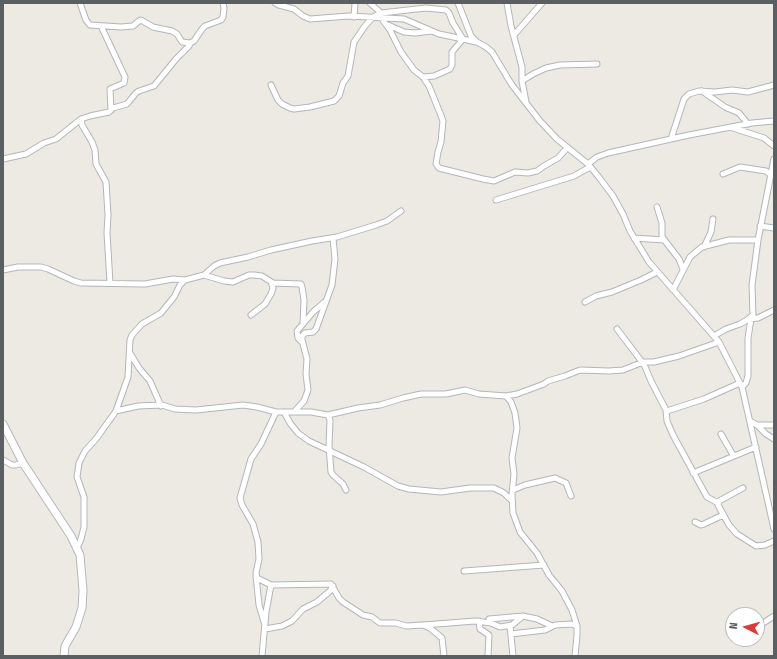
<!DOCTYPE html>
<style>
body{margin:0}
#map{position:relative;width:777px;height:659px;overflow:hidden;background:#edeae3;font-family:"Fira Sans Condensed",sans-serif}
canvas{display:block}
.frame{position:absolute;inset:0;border:4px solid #5b5f62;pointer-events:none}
.north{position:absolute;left:725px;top:607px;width:40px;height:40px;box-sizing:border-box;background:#fff;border:1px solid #bdbfc0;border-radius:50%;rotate:276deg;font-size:11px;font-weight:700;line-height:16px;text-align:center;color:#5b5f62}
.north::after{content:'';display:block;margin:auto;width:14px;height:18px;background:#db3a3a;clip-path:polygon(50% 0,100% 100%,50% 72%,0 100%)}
</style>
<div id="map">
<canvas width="777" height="659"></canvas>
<div class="frame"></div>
<div class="north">N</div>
</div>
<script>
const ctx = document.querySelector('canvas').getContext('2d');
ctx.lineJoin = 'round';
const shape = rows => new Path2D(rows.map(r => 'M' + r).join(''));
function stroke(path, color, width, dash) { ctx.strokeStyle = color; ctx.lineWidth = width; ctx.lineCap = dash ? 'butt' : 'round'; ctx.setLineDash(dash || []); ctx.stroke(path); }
const street = shape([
 [80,3,86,20,90,25,121,27,133,26,139,21,141,20,153,27,172,31,177,34,182,42,190,43,194,41,202,29,205,26,221,20,223,17,224,8,223,3],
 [275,3,279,5,294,9,303,16,310,19,349,16,404,19,439,34,463,39],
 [370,3,381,13],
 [458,3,471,36,477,42,486,47,492,52,512,85,540,121,557,139,588,164,598,176,613,196,623,214,630,231,649,262,719,342,742,387,774,529],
 [507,3,511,26,522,67,522,81,526,102],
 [354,17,355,3],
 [382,19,390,30,401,52,414,70,423,77,429,86,440,113,443,121,442,131,441,142,438,152,436,164,439,168,483,179,494,181,515,172,528,173,537,171,544,166,558,158,567,148],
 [388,25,404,32,415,33,432,31],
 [101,26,125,77,124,83,110,89,111,110],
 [514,35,542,3],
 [423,77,434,76,450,69,452,65,452,52,463,39],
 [522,81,533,74,546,68,560,65,597,64],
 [271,85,278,100,282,104,290,108,294,109,310,107,334,101,339,96,343,83,348,76,354,42,365,26,373,17,381,13,426,8,446,10,449,13,453,23,463,39,476,42],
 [702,91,725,107,739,113,748,124],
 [730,127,764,138,774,146],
 [671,139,684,99,689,94,699,91,715,92,732,90,748,92,774,85],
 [3,159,26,154,44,143,56,139,81,119],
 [588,164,597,157,608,153,689,135,752,123,774,121],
 [723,174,740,167,766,171,771,175],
 [496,200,574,176,590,167],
 [657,207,662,223,662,237,679,259,683,269],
 [760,226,774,228],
 [634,238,664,240],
 [704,247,711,232,713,219],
 [3,270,18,267,41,267,48,269,74,281,81,283,145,284,173,279,185,280],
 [204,275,224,281,233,282,249,275,254,275,262,276,273,283,301,284,302,287,304,300,303,324],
 [110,283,107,233,108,215,106,182,96,164,95,150,92,142,82,125,81,119,90,116,109,112,113,108,127,104,136,93,139,91,154,86,176,59,189,46,190,43],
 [673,290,690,257,702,247,729,240,758,240],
 [585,302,596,296,612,292,641,280,657,272],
 [251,315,265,304,271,294,273,288,271,282],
 [749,319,758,318,774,310],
 [617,329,642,362],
 [714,336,726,329,740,324,747,320,753,315,752,285,758,240,774,159],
 [303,343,298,338,297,331,313,312,326,301],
 [130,353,139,368,150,381,161,406],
 [643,362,651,381,666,410,667,421,673,435,707,497,718,503],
 [742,387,746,383,748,376,748,338,751,319],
 [506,396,517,394,544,384,548,381,565,376,580,370,609,371,623,370,643,362,654,362,679,356,719,342],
 [116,411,128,377,130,340,132,335,142,324,161,313,174,297,180,285,185,280,204,275,214,266,220,263,248,257,271,250,312,241,337,237,376,225,387,221,401,211],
 [667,411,704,399,740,383],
 [276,412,261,444,251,459,240,498,242,505,253,524,258,542,259,559,256,573,257,578,271,585,331,584,339,598,343,602,363,615,372,617,380,623,396,623,406,626,423,625,430,628,442,638,444,656],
 [284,412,290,423,298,433,309,441,364,467,398,486,409,489,441,492,470,488,494,488,504,493,512,501],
 [294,412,304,401,308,390,306,374,307,359,302,340,302,336,305,333,313,332,316,329,332,285,335,259,333,238],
 [328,415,330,420,329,446,331,472,333,475,343,484,346,490],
 [750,421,757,425,766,434,774,439],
 [757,425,774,425],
 [721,434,733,455],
 [3,460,12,465,16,465,23,463],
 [693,473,756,447],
 [743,488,719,501,718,505,729,525,737,534,756,546,765,545,774,541],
 [513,490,525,485,555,478,566,483,571,496],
 [695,522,701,525,704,524,723,515],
 [77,548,81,539,84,527,84,497,77,477,79,463,85,451,96,439,116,411,138,406,162,405,175,409,196,410,243,405,257,407,276,412,311,412,328,415,358,408,380,405,403,398,421,394,446,394,465,390,479,394,506,396,511,402,515,413,517,428,512,458,514,474,512,494,513,513,520,532,537,553,549,575,562,591,572,610,577,626,577,635,575,656],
 [464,571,544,565],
 [256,576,259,605,264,622],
 [489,619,523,616,537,619,552,626],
 [479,621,480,629,489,635,488,656],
 [424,625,475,621,491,623,500,627,512,625,523,616],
 [510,626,513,656],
 [757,627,774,616],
 [265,629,282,626,292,621,303,609,317,602,330,591,333,586],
 [511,634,545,630,555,625,571,624,577,626],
 [262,656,266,612,271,585]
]);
const secondary = shape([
 [3,424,23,463,71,536,80,555,83,590,82,608,76,627,65,646,64,656]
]);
stroke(street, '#b3b6b9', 7);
stroke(secondary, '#b4b8bc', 9);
stroke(street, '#fff', 5);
stroke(secondary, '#fff', 7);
</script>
